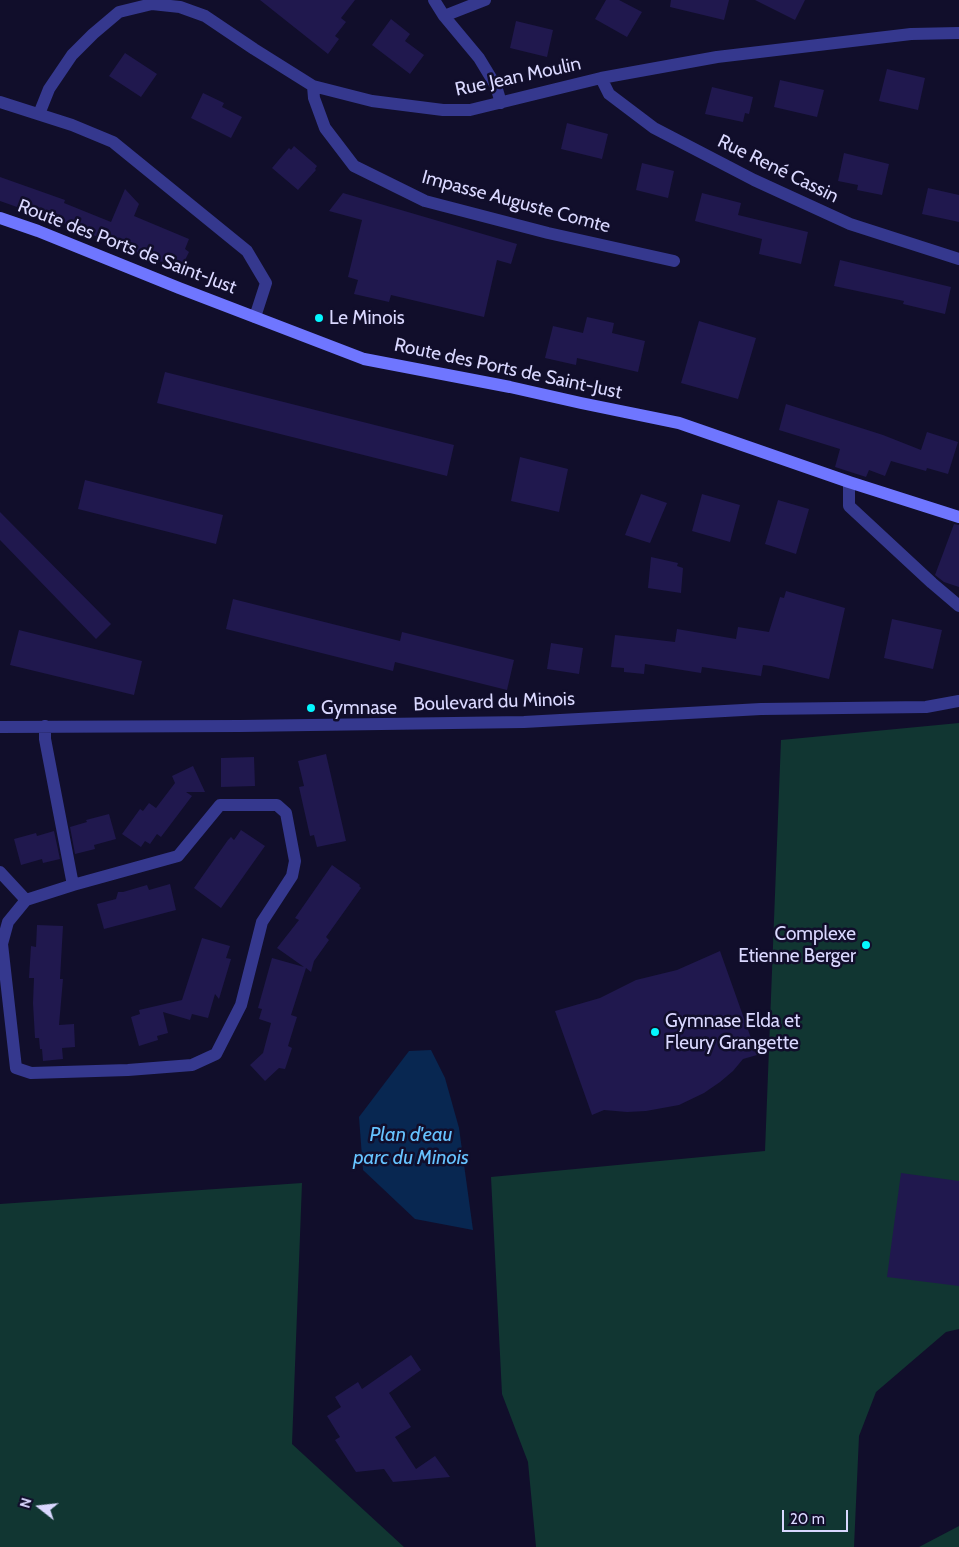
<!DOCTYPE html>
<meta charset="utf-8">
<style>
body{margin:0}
#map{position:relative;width:959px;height:1547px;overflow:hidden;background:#110e2b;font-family:Cabin,sans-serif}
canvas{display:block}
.north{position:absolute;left:15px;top:1482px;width:50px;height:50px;-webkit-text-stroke:4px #110e2b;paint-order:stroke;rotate:286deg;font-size:14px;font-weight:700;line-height:20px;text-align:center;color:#dad8ff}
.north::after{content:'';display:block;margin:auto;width:18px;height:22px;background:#dad8ff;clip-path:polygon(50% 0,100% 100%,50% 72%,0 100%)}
.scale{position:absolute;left:782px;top:1510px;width:66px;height:22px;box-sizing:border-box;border:2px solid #dad8ff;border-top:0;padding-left:6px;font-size:15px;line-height:18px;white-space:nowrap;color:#dad8ff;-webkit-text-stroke:4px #110e2b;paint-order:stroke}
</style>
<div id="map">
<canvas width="959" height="1547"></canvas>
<div class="north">N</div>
<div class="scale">20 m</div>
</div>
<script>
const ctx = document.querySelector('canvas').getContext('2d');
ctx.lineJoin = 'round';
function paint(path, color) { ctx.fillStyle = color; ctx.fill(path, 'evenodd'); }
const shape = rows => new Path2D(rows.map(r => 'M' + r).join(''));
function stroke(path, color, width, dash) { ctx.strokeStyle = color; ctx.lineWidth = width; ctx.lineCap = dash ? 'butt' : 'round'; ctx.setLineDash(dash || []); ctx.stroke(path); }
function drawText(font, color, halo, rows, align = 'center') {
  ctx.font = font + ' Cabin,sans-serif'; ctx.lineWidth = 5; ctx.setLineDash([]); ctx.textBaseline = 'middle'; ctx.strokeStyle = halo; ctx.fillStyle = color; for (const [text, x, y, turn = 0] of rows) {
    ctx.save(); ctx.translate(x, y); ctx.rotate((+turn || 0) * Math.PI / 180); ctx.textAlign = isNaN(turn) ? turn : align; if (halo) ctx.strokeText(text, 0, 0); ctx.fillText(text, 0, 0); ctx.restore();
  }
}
const green = shape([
 [959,723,959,1329,946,1332,876,1392,859,1436,854,1547,536,1547,528,1462,502,1394,491,1177,765,1151,781,740],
 [302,1183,292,1444,404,1547,0,1547,0,1204],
 [959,1526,959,1547,919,1547]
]);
const water = shape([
 [431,1050,445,1078,459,1128,473,1230,415,1219,363,1170,359,1117,409,1051]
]);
const building = shape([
 [260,0,355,0,341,18,346,22,335,36,339,39,328,54],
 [606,0,619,0,642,12,627,37,595,19],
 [671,0,729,0,724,20,670,7],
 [755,0,805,0,795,20],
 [391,19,410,34,405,41,424,55,410,74,372,45],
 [516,21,553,30,547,57,510,48],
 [125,53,157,74,141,97,109,76],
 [887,69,925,78,918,110,879,101],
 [780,80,824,90,817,117,774,107],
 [712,87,753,97,749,114,745,113,743,122,705,114],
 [203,93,224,103,222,107,242,117,231,138,191,118],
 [567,123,608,134,602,159,561,149],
 [294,146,317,166,315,169,316,170,298,190,272,168,289,148,291,150],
 [844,153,889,164,882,195,857,190,858,185,838,181],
 [642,163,674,171,668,198,636,190],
 [0,177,65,200,64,203,111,222,125,189,139,204,134,216,189,239,185,249,189,252,181,268,177,267,177,268,62,223,0,201],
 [928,188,959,195,959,222,922,214],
 [343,193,517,244,511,264,497,260,484,317,391,295,389,302,354,294,358,280,348,277,362,220,329,211],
 [702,193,741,203,738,215,808,232,801,264,759,254,762,239,695,221],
 [840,260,951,287,945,314,903,304,904,301,834,286],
 [587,317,614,323,612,333,645,341,638,372,577,358,576,365,545,358,553,326,583,333],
 [699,321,756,338,738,399,681,383],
 [165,372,454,445,447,476,157,403],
 [786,404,883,435,921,450,927,432,958,442,948,474,927,468,926,471,891,461,885,476,869,470,866,477,835,467,840,449,779,430],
 [520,457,568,469,559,512,511,501],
 [85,480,223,515,216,544,78,509],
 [641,494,667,503,650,543,625,535],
 [702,494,740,505,730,542,692,531],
 [778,500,809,509,796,554,765,544],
 [0,512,111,624,96,639,0,540],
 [954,524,959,525,959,587,944,582,935,575],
 [651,557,678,563,677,566,683,568,681,593,648,588],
 [786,591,845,608,829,679,771,666,763,665,761,676,702,667,701,673,645,664,644,674,624,672,624,668,611,667,615,635,675,642,677,629,736,639,738,627,769,632,780,597,784,598],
 [233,599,400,641,402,632,514,660,507,690,395,662,393,671,226,629],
 [892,619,942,630,933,669,884,658],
 [19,630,142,661,134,695,10,665],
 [551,643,583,648,579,674,547,669],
 [326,754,346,841,317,847,314,835,310,836,299,787,304,786,298,761],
 [254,757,255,786,221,787,221,758],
 [193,766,205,792,186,792,192,796,161,837,157,834,150,844,145,841,141,847,122,834,140,809,143,811,149,803,156,808,175,783,172,776],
 [109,814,116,839,94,845,95,849,75,854,70,827,87,822,86,820],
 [241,830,265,846,221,908,194,888,228,840,231,837,234,840],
 [54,831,60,859,43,863,42,859,21,865,14,839,36,833,37,836],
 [332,865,360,885,359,886,361,888,326,937,329,940,314,961,311,972,306,968,291,1015,297,1017,288,1046,292,1048,285,1069,279,1068,265,1081,250,1065,263,1053,271,1023,259,1019,262,1009,258,1008,272,958,304,967,277,948,299,920,295,918],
 [170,884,176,910,104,929,97,904,116,899,118,892,123,892,147,885,149,890],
 [37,925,63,926,60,979,63,979,59,1025,74,1024,75,1047,62,1048,63,1059,43,1061,42,1049,40,1049,39,1038,35,1038,33,1003,34,978,29,978,31,946,36,947],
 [202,938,230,946,226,958,231,959,219,999,215,994,208,1018,192,1014,190,1020,163,1012,168,1033,157,1036,158,1040,139,1046,131,1017,140,1014,139,1010,182,1000],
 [720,951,757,1055,743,1059,733,1071,720,1082,704,1093,679,1105,646,1111,627,1112,604,1110,592,1115,555,1011,600,998,636,980,677,970],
 [901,1173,959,1181,959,1286,887,1277],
 [411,1355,421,1370,389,1393,411,1427,395,1437,416,1469,435,1456,450,1477,393,1482,384,1469,356,1472,335,1440,340,1437,327,1416,341,1407,335,1397,358,1382,362,1389]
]);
const street = shape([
 [434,0,444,16,479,58,496,86,501,103],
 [444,16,485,0],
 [601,78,609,94,654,128,754,180,850,224,959,259],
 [313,86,314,98,325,128,354,166,425,201,548,233,674,261],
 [0,102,72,125,113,142,247,251,266,283,255,317],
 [39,114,49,89,72,55,93,34,119,12,152,4,180,7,205,16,254,49,313,86,372,101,443,110,470,110,601,78,717,57,911,34,959,33],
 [849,482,849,506,932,583,959,606],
 [45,726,45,739,73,885,178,856,220,805,277,805,286,813,295,861,292,876,262,922,241,1005,216,1054,192,1065,128,1070,31,1073,16,1068,2,944,8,922,26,900,73,885],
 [0,727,240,726,524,722,761,709,926,707,959,701],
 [0,872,26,900]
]);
const secondary = shape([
 [0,218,38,231,179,288,364,359,510,387,581,403,679,423,849,482,959,517]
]);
const markers = [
 [319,318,5,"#04f7ff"],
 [311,708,5,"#04f7ff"],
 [866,945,5,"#04f7ff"],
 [655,1032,5,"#04f7ff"]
];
const streetNames = [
 ["Rue Jean Moulin",518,77,-12],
 ["Rue René Cassin",778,169,26],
 ["Impasse Auguste Comte",516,202,15],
 ["Route des Ports de Saint-Just",127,247,21],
 ["Route des Ports de Saint-Just",508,369,12],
 ["Boulevard du Minois",494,702,-2]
];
const poiNames = [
 ["Le Minois",329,318],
 ["Gymnase",321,708],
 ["Complexe",856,934,"right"],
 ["Etienne Berger",856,956,"right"],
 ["Gymnase Elda et",665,1021],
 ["Fleury Grangette",665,1043]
];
const waterNames = [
 ["Plan d'eau",411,1135],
 ["parc du Minois",411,1158]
];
paint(green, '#113632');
paint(water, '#082751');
paint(building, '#20184e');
stroke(street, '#35388e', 12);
stroke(secondary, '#6f76ff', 12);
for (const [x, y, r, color] of markers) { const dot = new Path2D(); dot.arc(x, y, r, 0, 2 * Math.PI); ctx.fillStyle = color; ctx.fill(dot); stroke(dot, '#110e2b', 2); }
drawText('19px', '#dad8ff', '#110e2b', streetNames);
drawText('19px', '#dad8ff', '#110e2b', poiNames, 'left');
drawText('italic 20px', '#66c3ff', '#110e2b', waterNames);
</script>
